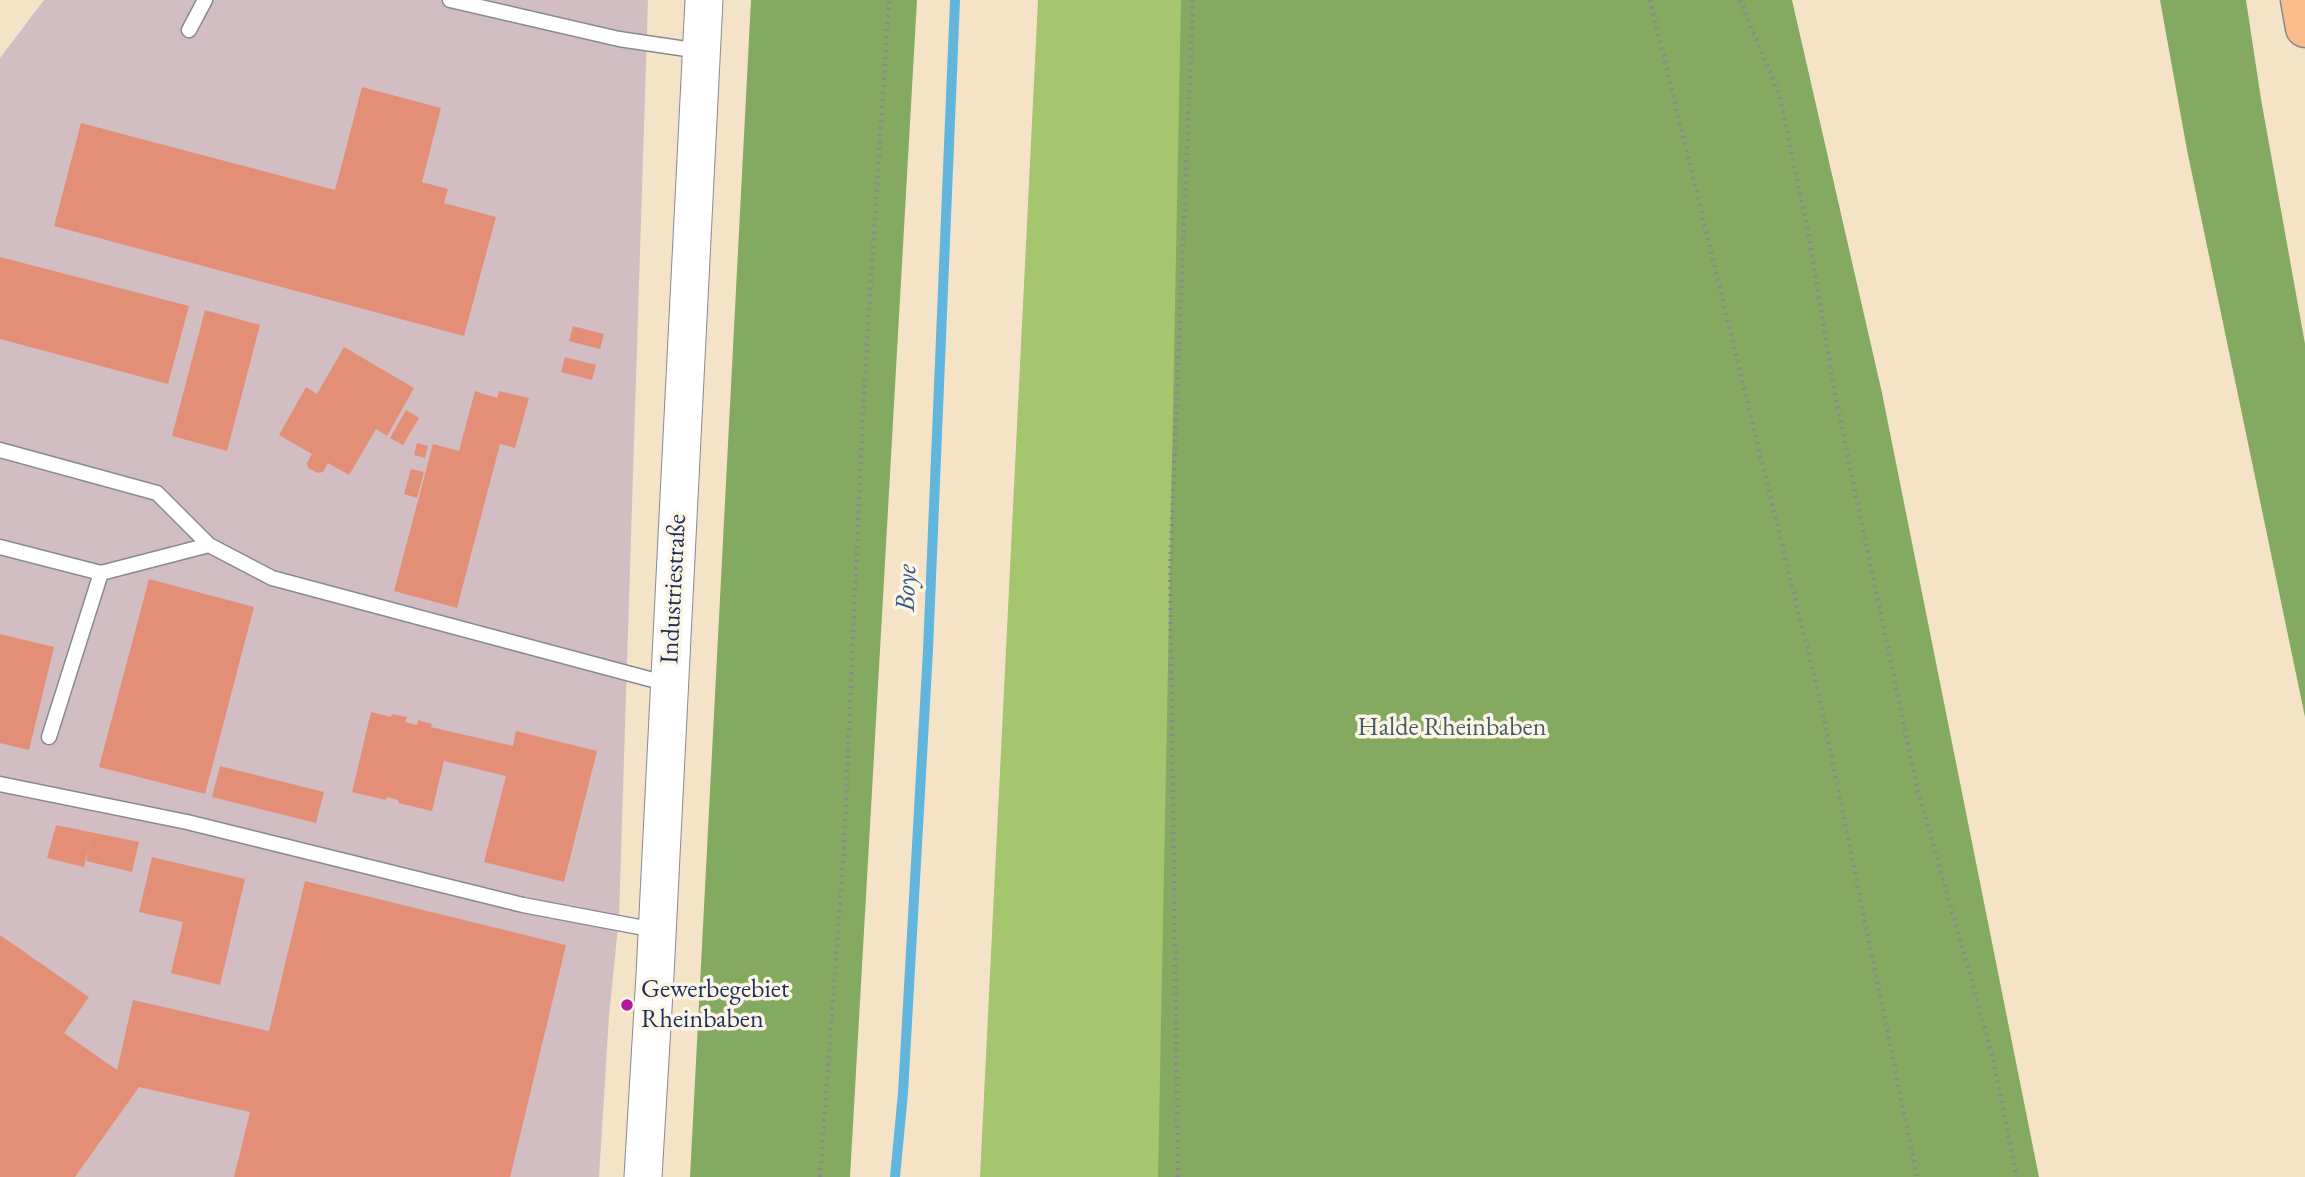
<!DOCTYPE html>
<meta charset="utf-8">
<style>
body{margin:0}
canvas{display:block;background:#f5e3c8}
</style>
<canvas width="2305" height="1177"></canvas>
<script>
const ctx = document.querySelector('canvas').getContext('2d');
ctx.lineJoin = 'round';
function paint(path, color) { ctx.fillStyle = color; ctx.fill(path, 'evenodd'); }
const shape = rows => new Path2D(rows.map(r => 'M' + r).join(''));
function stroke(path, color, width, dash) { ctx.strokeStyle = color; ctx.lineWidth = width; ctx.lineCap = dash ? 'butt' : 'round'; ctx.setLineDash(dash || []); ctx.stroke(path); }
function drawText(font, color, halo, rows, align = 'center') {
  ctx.font = font + ' "EB Garamond",serif'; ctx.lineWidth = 7; ctx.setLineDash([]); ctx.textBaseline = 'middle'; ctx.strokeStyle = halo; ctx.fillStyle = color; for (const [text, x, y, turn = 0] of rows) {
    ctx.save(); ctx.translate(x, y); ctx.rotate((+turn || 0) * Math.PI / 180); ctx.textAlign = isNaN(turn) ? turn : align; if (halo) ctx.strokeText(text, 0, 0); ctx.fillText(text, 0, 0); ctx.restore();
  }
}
const industrial = shape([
 [44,0,648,0,619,917,609,1016,599,1177,0,1177,0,58]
]);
const green = shape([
 [1038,0,1748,0,2008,1177,980,1177]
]);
const forest = shape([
 [751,0,917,0,850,1177,690,1177],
 [1181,0,1792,0,1882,393,2039,1177,1158,1177],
 [2160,0,2246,0,2261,99,2305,344,2305,717,2187,150]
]);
const stream = shape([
 [895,1177,903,1093,928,650,955,0]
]);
const building = shape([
 [362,87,441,108,422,182,448,189,444,203,496,217,464,336,54,226,81,123,335,190],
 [0,257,189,306,168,384,0,339],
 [205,310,260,325,227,451,172,436],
 [573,326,604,334,600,349,569,341],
 [344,347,414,388,387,436,376,429,349,475,328,463,323,472,318,473,308,468,307,463,312,454,279,435,306,387,317,394],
 [565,357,596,365,592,380,561,372],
 [475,391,497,398,499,391,529,398,515,448,500,444,457,608,394,591,433,444,459,451],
 [406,410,419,418,403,445,390,438],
 [417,443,428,446,425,458,414,455],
 [411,469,424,472,417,498,404,494],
 [149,579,254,607,205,794,99,767],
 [0,634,54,647,29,750,0,743],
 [371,712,391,717,392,714,407,717,405,722,417,725,418,720,432,724,431,727,513,746,516,731,597,751,564,882,484,862,506,776,444,761,432,811,398,803,398,800,387,797,386,800,352,792],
 [220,766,324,792,316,823,212,797],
 [56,825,139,842,132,872,86,861,91,838,84,867,47,858],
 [152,857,245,879,220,985,171,973,183,922,139,912],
 [305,881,566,945,510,1177,234,1177,250,1112,139,1087,75,1177,0,1177,0,935,89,997,64,1033,117,1070,133,1000,269,1031]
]);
const path = shape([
 [1650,0,1821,705,1917,1177],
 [1740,0,1780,97,1809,237,1836,400,1917,787,1991,1050,2017,1177],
 [820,1177,844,848,863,406,889,0],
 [1178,1177,1170,572,1193,0]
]);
const service = shape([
 [450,0,619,39,700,51],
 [189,30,205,0],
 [0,450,157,493,209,545,272,578,668,684],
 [0,547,101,573,209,545],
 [49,737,101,573],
 [0,784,187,822,523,905,655,930]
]);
const tertiary = shape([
 [643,1177,655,975,704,0]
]);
const motorway = shape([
 [2300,0,2305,28]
]);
const markers = [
 [627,1005,7,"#b5179e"]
];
const streetNames = [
 ["Industriestraße",674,589,-87]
];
const parkNames = [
 ["Halde Rheinbaben",1452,728]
];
const poiNames = [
 ["Gewerbegebiet",641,990],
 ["Rheinbaben",641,1020]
];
const waterNames = [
 ["Boye",907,588,-88]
];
paint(industrial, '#d2bec2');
paint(green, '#a5c56e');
paint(forest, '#84aa61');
stroke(stream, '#62b6de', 10);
paint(building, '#e38f78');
stroke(service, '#888993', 17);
stroke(tertiary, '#888993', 39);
stroke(motorway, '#888993', 41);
stroke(path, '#888993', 4.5, [2, 5]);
stroke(service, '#fff', 14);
stroke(tertiary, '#fff', 37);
stroke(motorway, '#f9bc8a', 38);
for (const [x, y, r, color] of markers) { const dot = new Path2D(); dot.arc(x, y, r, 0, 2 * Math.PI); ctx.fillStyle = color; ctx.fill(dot); stroke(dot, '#fcf5e5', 2.5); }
drawText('26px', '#1b2f5e', '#fcf5e5', streetNames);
drawText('26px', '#445c63', '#fcf5e5', parkNames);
drawText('26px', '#1b2f5e', '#fcf5e5', poiNames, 'left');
drawText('italic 28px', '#305884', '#fcf5e5', waterNames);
</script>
